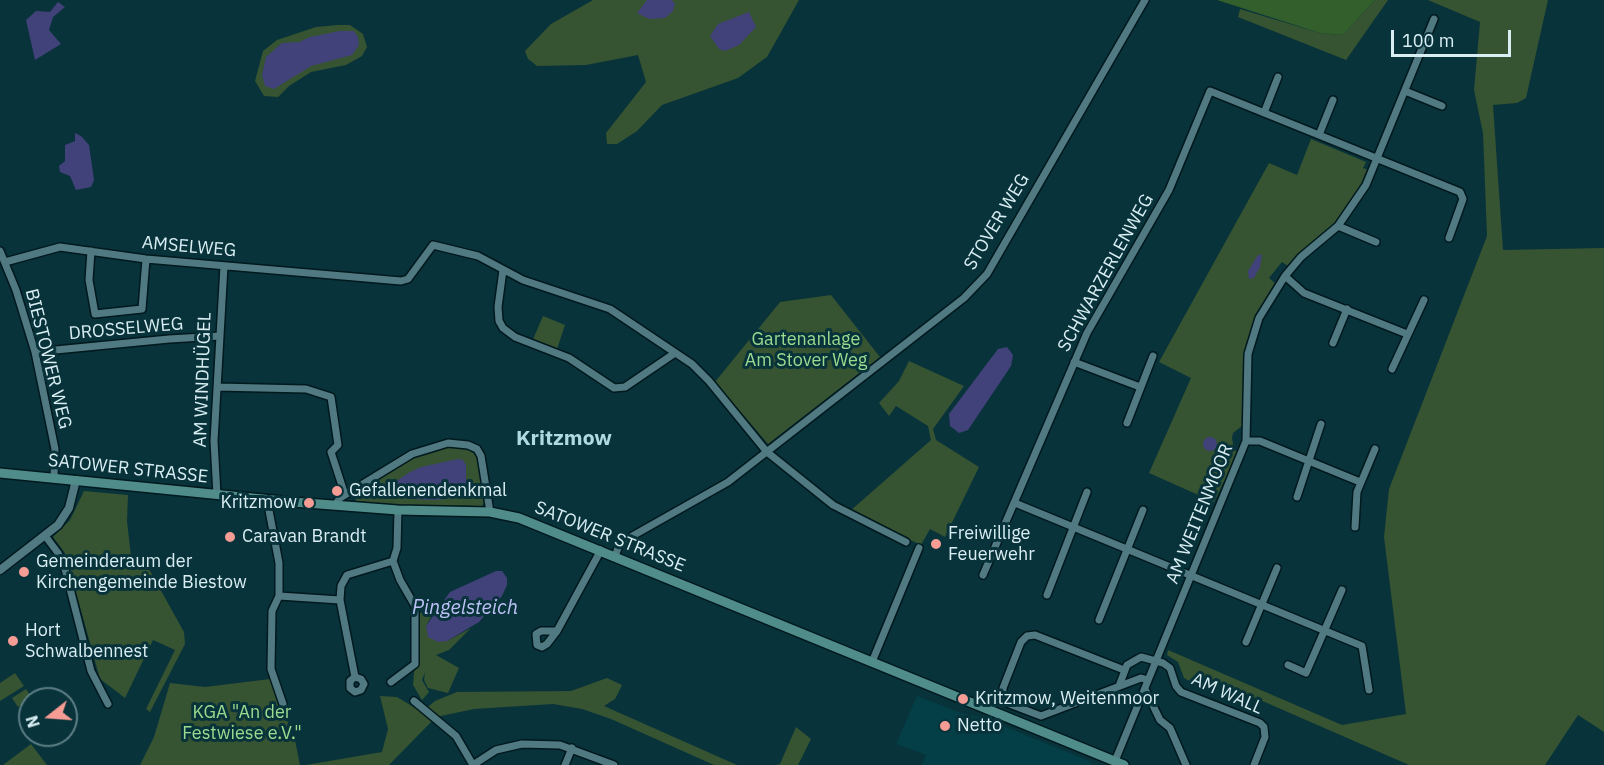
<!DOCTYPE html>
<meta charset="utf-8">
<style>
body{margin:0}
#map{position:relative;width:1604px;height:765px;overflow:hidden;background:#08333a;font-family:"IBM Plex Sans",sans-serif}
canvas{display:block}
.north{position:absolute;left:18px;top:687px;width:60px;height:60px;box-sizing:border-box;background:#08333a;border:2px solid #5c7e84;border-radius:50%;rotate:253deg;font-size:16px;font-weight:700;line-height:24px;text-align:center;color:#d9eef3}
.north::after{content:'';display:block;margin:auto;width:21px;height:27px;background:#f59c94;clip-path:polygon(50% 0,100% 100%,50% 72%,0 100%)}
.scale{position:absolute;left:1391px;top:30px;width:120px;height:27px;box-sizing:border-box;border:3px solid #d9eef3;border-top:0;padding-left:8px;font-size:18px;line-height:21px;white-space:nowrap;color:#d9eef3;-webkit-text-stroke:4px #08333a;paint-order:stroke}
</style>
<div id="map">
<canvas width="1604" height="765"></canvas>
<div class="north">N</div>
<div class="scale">100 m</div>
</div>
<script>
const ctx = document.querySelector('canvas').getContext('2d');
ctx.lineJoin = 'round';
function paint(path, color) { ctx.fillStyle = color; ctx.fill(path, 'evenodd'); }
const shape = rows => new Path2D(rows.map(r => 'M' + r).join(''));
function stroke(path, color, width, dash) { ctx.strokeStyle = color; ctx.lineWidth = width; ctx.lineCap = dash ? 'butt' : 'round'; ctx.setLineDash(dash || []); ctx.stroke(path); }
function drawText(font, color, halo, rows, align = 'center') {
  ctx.font = font + ' "IBM Plex Sans",sans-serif'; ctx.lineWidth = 6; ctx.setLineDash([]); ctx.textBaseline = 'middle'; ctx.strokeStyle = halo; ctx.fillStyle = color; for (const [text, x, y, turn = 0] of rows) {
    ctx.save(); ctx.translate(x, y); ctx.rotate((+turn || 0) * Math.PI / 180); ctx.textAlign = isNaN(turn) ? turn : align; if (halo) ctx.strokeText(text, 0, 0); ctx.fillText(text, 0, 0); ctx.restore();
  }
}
const built = shape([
 [917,696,961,713,984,718,1089,761,1092,765,922,765,926,755,896,744]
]);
const green = shape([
 [593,0,799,0,767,57,738,78,662,105,637,131,617,144,607,144,606,133,646,82,638,55,586,65,537,66,528,59,525,51,551,24],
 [1375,0,1388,0,1346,60,1238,17,1240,9,1320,33,1343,35],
 [1428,0,1548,0,1526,98,1517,103,1493,105,1503,250,1604,248,1604,732,1578,715,1545,765,1409,765,1219,682,1209,687,1200,687,1184,678,1178,662,1167,655,1168,650,1342,725,1406,714,1384,537,1389,489,1487,236,1483,133,1474,90,1480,22],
 [338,25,350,25,363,34,367,47,362,56,346,65,311,72,289,86,278,97,264,96,255,81,263,51,277,40,316,27],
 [1311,139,1366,162,1363,168,1369,170,1365,181,1336,224,1299,253,1288,266,1282,262,1269,278,1275,283,1256,317,1244,355,1242,426,1233,433,1232,438,1234,449,1238,453,1214,502,1149,473,1191,378,1159,362,1269,163,1297,175],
 [831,295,880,357,768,444,715,382,780,302],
 [543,316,565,325,556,352,531,344],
 [909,361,964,386,933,429,936,440,979,467,945,537,930,529,921,545,850,511,931,440,928,426,896,406,889,416,879,403,899,381],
 [453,446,469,449,479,458,484,503,482,506,399,505,357,502,355,499,380,477,412,457,432,449],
 [84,491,128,495,127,521,132,565,144,560,184,632,185,644,150,712,146,709,175,650,153,640,125,698,100,679,65,553,53,537,70,520],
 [435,610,426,626,447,641,471,628,449,650,436,655,459,668,448,693,428,688,424,680,425,672,422,680,429,692,422,700,413,685,414,672,418,660,418,620,420,613],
 [15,673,24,686,0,701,0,683],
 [607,678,622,685,615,699,604,706,737,765,714,765,611,719,582,709,553,704,474,709,436,717,389,765,306,765,382,752,388,729,380,696,397,697,422,712,435,701,457,692,571,691],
 [270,679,295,740,300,765,140,765,154,737,170,683,205,687],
 [26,689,32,698,18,707,12,698],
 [796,727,811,739,798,765,776,765,780,764],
 [31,744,47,765,3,765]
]);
const forest = shape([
 [1217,0,1375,0,1343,35,1320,33]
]);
const water = shape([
 [647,0,671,0,675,3,673,11,665,18,649,19,637,13],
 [58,2,65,7,53,17,49,30,61,44,35,60,26,20,36,11,50,12],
 [749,12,756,27,739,45,725,51,719,49,710,36,718,24],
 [340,31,354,31,358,37,359,45,352,55,311,66,274,89,265,86,262,75,266,57,282,43,299,42,310,37],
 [75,133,81,136,89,145,94,180,91,187,76,190,70,176,60,172,59,166,65,161,65,145,75,141],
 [1258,255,1262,255,1260,267,1254,278,1249,279,1248,271],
 [1007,347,1013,355,1011,366,968,430,959,433,950,426,949,414,998,349],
 '1203 444a7 7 0 1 1 14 0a7 7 0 1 1-14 0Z',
 [458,459,463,460,466,465,466,484,459,492,445,499,433,500,397,498,389,493,388,487,410,472,421,467],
 [496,571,502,571,507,578,507,585,502,596,479,622,447,641,438,642,428,637,426,626,450,592]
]);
const minor = shape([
 [1405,91,1442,106],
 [1264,113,1278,77],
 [1319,135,1333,100],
 [1338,226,1376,242],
 [0,251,16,290,35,352,55,449,54,478],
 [91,251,89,280,95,314,142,309,146,259],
 [5,262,60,247,146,259,401,281,408,279,433,245,478,256,523,280,610,309,692,364,709,381,767,452,833,505,906,542],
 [503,270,498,307,499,321,503,328,515,337,569,358,614,388,625,387,675,353],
 [1285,276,1304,293,1407,334],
 [1333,343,1347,309],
 [35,352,169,339,220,336],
 [1074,362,1140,387],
 [1392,369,1424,300],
 [217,387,306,389,331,397,338,445,331,452,345,495],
 [1127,423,1153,356],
 [1246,441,1260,441,1360,482],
 [217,495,214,441,224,266],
 [1297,497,1321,424],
 [267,500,279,563,279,596,272,611,271,669,283,704],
 [1015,503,1362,646,1369,690],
 [335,505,340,498,412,454,448,443,468,445,477,449,481,456,490,512],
 [1355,527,1357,492,1375,449],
 [46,537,58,553,65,569,91,671,108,704],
 [615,556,620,543,728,482,964,298,987,274,1145,0],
 [983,575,1087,333,1169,190,1210,91,1460,192,1463,199,1449,238],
 [1047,595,1087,492],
 [279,596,340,600],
 [1099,620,1143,510],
 [557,631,541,631,536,634,537,645,542,647,547,644,557,631,601,550],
 [1246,642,1277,568],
 [872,662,919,548],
 [1288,665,1306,673,1342,590],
 [1124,670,1035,635,1027,636,1021,642,1003,688,1003,696,1007,703,1041,716,1141,678,1148,680],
 [355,677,350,681,350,688,355,692,361,690,364,684,361,679,355,677,340,600,341,586,347,575,393,561,397,548,398,510],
 [391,682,415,664,415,606,400,580,393,561],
 [1119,686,1127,665,1141,657,1163,663,1170,668,1176,686,1181,692,1260,723,1264,727,1265,737,1254,765],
 [1145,689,1160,720,1170,728,1186,765],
 [414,701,456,736,473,765],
 [1115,761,1246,441,1248,354,1259,318,1285,276,1301,257,1338,226,1366,185,1434,19],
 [473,765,496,750,522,744,560,745,614,765],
 [565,765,572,748]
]);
const tertiary = shape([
 [0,570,58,525,69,508,76,480]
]);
const secondary = shape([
 [0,473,293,502,398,510,490,512,519,518,1124,765]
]);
const markers = [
 [337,491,6,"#f59c94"],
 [309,503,6,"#f59c94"],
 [230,537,6,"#f59c94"],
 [936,544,6,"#f59c94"],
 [24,572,6,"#f59c94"],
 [13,641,6,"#f59c94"],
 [963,699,6,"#f59c94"],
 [945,726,6,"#f59c94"]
];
const streetNames = [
 ["STOVER WEG",997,222,-59],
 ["AMSELWEG",189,247,5],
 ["SCHWARZERLENWEG",1106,273,-61],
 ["DROSSELWEG",126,329,-5],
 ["BIESTOWER WEG",48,359,76],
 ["AM WINDHÜGEL",203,380,-88],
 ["SATOWER STRASSE",128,469,6],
 ["AM WEITENMOOR",1200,514,-68],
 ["SATOWER STRASSE",610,537,22],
 ["AM WALL",1227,694,24]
];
const parkNames = [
 ["Gartenanlage",806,340],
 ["Am Stover Weg",806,361],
 ["KGA \"An der",242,713],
 ["Festwiese e.V.\"",242,734]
];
const poiNames = [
 ["Gefallenendenkmal",349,491],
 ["Kritzmow",297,503,"right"],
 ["Freiwillige",948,534],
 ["Feuerwehr",948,555],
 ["Caravan Brandt",242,537],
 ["Gemeinderaum der",36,562],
 ["Kirchengemeinde Biestow",36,583],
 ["Hort",25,631],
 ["Schwalbennest",25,652],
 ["Kritzmow, Weitenmoor",975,699],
 ["Netto",957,726]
];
const waterNames = [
 ["Pingelsteich",465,608]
];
const quarterNames = [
 ["Kritzmow",564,439]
];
paint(built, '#043e46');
paint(green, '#365332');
paint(forest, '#335f2c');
paint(water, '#414279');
stroke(minor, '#00191e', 10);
stroke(tertiary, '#00191e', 11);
stroke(secondary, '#00191e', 12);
stroke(minor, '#517981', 7);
stroke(tertiary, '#517981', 8);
stroke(secondary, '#508c8a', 9);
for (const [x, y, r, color] of markers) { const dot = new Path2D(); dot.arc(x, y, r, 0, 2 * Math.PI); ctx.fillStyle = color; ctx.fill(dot); stroke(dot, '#08333a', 2); }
drawText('18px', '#d9eef3', '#08333a', streetNames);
drawText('18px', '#9adb8f', '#08333a', parkNames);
drawText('18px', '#d9eef3', '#08333a', poiNames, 'left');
drawText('italic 20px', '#bcc1f5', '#08333a', waterNames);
drawText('bold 21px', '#b0dae3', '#08333a', quarterNames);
</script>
